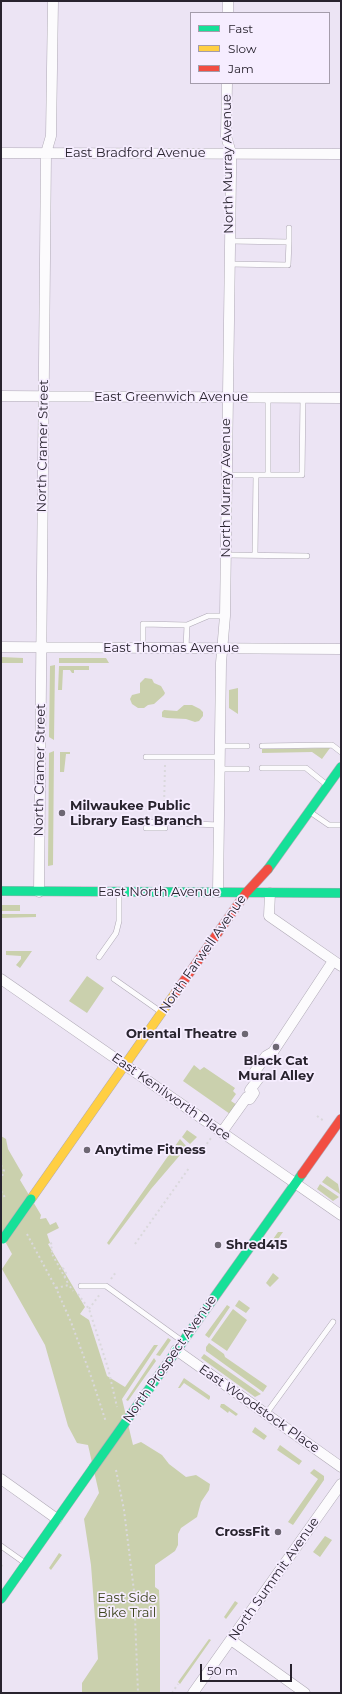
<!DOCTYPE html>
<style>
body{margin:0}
#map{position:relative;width:342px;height:1694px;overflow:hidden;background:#ece4f4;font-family:Montserrat,sans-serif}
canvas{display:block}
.frame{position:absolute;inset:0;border:2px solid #28232e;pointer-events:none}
.legend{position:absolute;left:190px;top:12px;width:140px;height:72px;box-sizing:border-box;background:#f6edff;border:1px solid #a49cab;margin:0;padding:5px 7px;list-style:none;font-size:12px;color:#28232e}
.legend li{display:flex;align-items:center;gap:8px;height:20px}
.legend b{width:20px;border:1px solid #a49cab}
.scale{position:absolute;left:200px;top:1664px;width:92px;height:18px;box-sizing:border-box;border:2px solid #28232e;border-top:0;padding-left:5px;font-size:12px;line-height:14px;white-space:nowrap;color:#28232e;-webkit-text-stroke:3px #f6edff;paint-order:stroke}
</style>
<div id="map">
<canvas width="342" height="1694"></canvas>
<div class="frame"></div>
<ul class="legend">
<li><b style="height:5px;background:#16e098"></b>Fast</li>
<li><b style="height:5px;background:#ffcf43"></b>Slow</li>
<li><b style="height:5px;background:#f24e42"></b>Jam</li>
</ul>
<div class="scale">50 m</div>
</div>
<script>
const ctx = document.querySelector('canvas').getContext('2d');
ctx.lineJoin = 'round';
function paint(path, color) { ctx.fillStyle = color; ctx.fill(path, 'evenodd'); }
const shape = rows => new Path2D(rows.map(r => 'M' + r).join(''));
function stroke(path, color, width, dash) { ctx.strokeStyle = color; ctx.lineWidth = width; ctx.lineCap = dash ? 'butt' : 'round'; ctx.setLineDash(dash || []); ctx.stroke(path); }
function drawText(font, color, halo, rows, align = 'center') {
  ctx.font = font + ' Montserrat,sans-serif'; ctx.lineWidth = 3.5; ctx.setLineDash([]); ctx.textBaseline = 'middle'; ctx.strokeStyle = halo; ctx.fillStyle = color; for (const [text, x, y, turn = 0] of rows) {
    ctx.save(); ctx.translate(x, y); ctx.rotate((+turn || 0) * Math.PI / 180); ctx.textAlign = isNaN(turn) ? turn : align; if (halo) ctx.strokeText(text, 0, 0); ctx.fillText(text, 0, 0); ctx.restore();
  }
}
const green = shape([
 [1,657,23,658,23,663,1,663],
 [59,658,106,658,109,663,59,663],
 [55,665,54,740,49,737,50,666],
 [59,666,89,666,89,670,74,670,74,673,72,673,70,670,63,670,62,690,58,690],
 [145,678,152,679,154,683,161,686,165,693,164,695,154,704,148,705,144,708,138,708,132,704,130,699,132,695,140,693,140,683],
 [238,688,238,714,229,708,229,690],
 [184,705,192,705,200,709,203,712,203,716,199,721,195,722,186,719,167,718,162,717,162,712,164,710,177,711],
 [330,748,322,759,312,752,262,753,262,749],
 [54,751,53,865,48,866,49,753],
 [60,752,70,752,70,754,66,754,64,772,60,772],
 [1,905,20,905,20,911,1,911],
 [1,914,36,914,36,917,1,918],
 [6,951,32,951,20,968,16,965,21,959,21,956,6,955],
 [87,976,104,988,87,1013,69,1001],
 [194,1065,200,1070,204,1067,235,1088,233,1091,236,1094,231,1101,237,1105,230,1114,183,1081],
 [187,1130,197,1137,190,1144,182,1137],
 [1,1136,6,1139,8,1149,23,1175,20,1180,41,1215,40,1219,46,1218,50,1225,56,1222,59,1228,47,1234,50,1243,48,1244,85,1307,80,1314,89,1320,107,1376,125,1387,154,1345,158,1345,122,1399,133,1445,141,1442,162,1455,169,1464,186,1477,196,1475,210,1484,209,1490,201,1502,197,1517,181,1528,178,1534,178,1545,175,1551,155,1565,155,1587,159,1590,160,1615,160,1693,82,1693,82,1683,98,1659,91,1565,84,1519,99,1493,88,1445,77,1443,68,1426,45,1345,2,1269,12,1254,1,1234],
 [180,1139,187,1147,151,1189,109,1245,107,1243],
 [327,1176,338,1184,340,1194,322,1182],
 [320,1184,339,1197,333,1201,317,1189],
 [278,1232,283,1232,271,1249,269,1245],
 [273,1273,279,1278,270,1287,266,1283],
 [239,1300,250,1308,246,1313,235,1306],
 [227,1305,230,1307,209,1338,205,1335],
 [233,1309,247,1320,227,1351,211,1340],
 [168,1338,171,1340,160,1356,156,1355],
 [209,1343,224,1354,225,1357,267,1386,263,1392,206,1351,206,1347],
 [204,1354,261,1394,255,1397,201,1358],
 [154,1358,156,1361,128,1401,126,1400],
 [184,1378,210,1396,210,1398,209,1400,184,1383,180,1388,178,1388],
 [221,1404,224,1404,238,1414,236,1416,229,1411,228,1413,220,1407],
 [255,1427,267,1436,264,1440,252,1432],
 [280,1445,302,1461,299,1465,277,1450],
 [314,1469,324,1476,324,1480,293,1525,288,1522,318,1479,310,1473],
 [325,1536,332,1540,320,1557,313,1552],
 [59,1553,62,1555,51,1570,49,1568],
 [235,1601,238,1603,226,1619,224,1617],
 [209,1639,211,1640,180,1684,178,1682]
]);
const path = shape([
 [165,765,164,808,166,808],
 [317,1116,324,1121],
 [201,1152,211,1138],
 [1,1165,4,1171,1,1179],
 [1,1191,6,1199],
 [27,1234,56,1288,71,1322,92,1379,106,1422],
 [52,1243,50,1244,53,1251,51,1252,69,1285],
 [135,1244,189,1168],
 [64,1277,67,1275,63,1268,65,1267],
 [111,1279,116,1272],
 [56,1288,69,1285,73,1291],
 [78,1294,89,1309,108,1368,117,1407],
 [89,1309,100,1294],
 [116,1470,124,1510,134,1591,138,1693],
 [1,1565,4,1567],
 [161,1693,169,1693],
 [172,1693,178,1684]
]);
const lane = shape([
 [230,241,289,242,289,228],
 [229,264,288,265,289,242],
 [227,475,302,475,303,398],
 [268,475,268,398],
 [226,555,307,556],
 [255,555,256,475],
 [143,648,143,624,187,625],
 [186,648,187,625,208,616,225,616],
 [220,746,247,746],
 [262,746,332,745,341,752],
 [146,757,220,757],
 [262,768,306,768,327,785],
 [220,769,247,769],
 [310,812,329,825,341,825],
 [146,822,219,825],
 [146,828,165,828],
 [99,957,116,933,119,921,119,893],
 [114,979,161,1012],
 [81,1286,106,1286,182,1341],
 [266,1414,333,1322],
 [1,1546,25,1563]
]);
const street = shape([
 [228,13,228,1],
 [1,153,341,154],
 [1,396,341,398],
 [1,647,341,649],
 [39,892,46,153,51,136,53,1],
 [218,892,221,663,225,616,231,173,231,153,226,136,227,83],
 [270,893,269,916,341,966],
 [1,979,341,1215],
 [250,1090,259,1078,253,1074,266,1056,273,1052,333,961],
 [222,1132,247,1097,250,1099,254,1093],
 [176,1350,341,1467],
 [1,1479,57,1519],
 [231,1640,305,1693],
 [193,1693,341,1484]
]);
const fast = shape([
 [268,869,341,767],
 [1,891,341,893],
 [127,1420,302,1174],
 [1,1599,93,1468]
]);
const slow = shape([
 [31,1199,176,992]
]);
const jam = shape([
 [176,992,246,893,268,869],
 [302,1174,341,1119]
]);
const fastBridge = shape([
 [3,1239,31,1199],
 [93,1468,127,1420]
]);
const markers = [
 [62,813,4,"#6d6773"],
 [245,1034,4,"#6d6773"],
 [276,1047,4,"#6d6773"],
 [87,1150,4,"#6d6773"],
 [218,1245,4,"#6d6773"],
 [278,1532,4,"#6d6773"]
];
const streetNames = [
 ["East Bradford Avenue",135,153],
 ["North Murray Avenue",228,164,-91],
 ["East Greenwich Avenue",171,397],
 ["North Cramer Street",43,446,-89],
 ["North Murray Avenue",226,488,-90],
 ["East Thomas Avenue",171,648],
 ["North Cramer Street",40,770,-89],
 ["East North Avenue",159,892],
 ["North Farwell Avenue",203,954,-55],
 ["East Kenilworth Place",171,1097,35],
 ["North Prospect Avenue",170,1359,-55],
 ["East Woodstock Place",259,1409,35],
 ["North Summit Avenue",274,1579,-55]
];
const poiNames = [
 ["Milwaukee Public",70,806],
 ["Library East Branch",70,821],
 ["Oriental Theatre",237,1034,"right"],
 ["Black Cat",276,1061,"center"],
 ["Mural Alley",276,1076,"center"],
 ["Anytime Fitness",95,1150],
 ["Shred415",226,1245],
 ["CrossFit",270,1532,"right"]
];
const parkNames = [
 ["East Side",127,1598],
 ["Bike Trail",127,1613]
];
paint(green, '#cad0ad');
stroke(lane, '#afa9b5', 6);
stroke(street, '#afa9b5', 11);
stroke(fast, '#afa9b5', 10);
stroke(slow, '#afa9b5', 10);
stroke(jam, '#afa9b5', 10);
stroke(path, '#dad8dc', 2, [2, 3]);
stroke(lane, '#fcfbfd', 5);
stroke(street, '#fcfbfd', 10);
stroke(fast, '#16e098', 9);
stroke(slow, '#ffcf43', 9);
stroke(jam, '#f24e42', 9);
stroke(fastBridge, '#afa9b5', 10, []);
stroke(fastBridge, '#16e098', 9);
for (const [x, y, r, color] of markers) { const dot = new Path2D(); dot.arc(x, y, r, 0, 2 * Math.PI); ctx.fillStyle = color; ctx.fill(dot); stroke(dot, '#f6edff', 1.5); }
drawText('13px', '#28232e', '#f6edff', streetNames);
drawText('bold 13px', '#28232e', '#f6edff', poiNames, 'left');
drawText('13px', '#3a421a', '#f6edff', parkNames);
</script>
